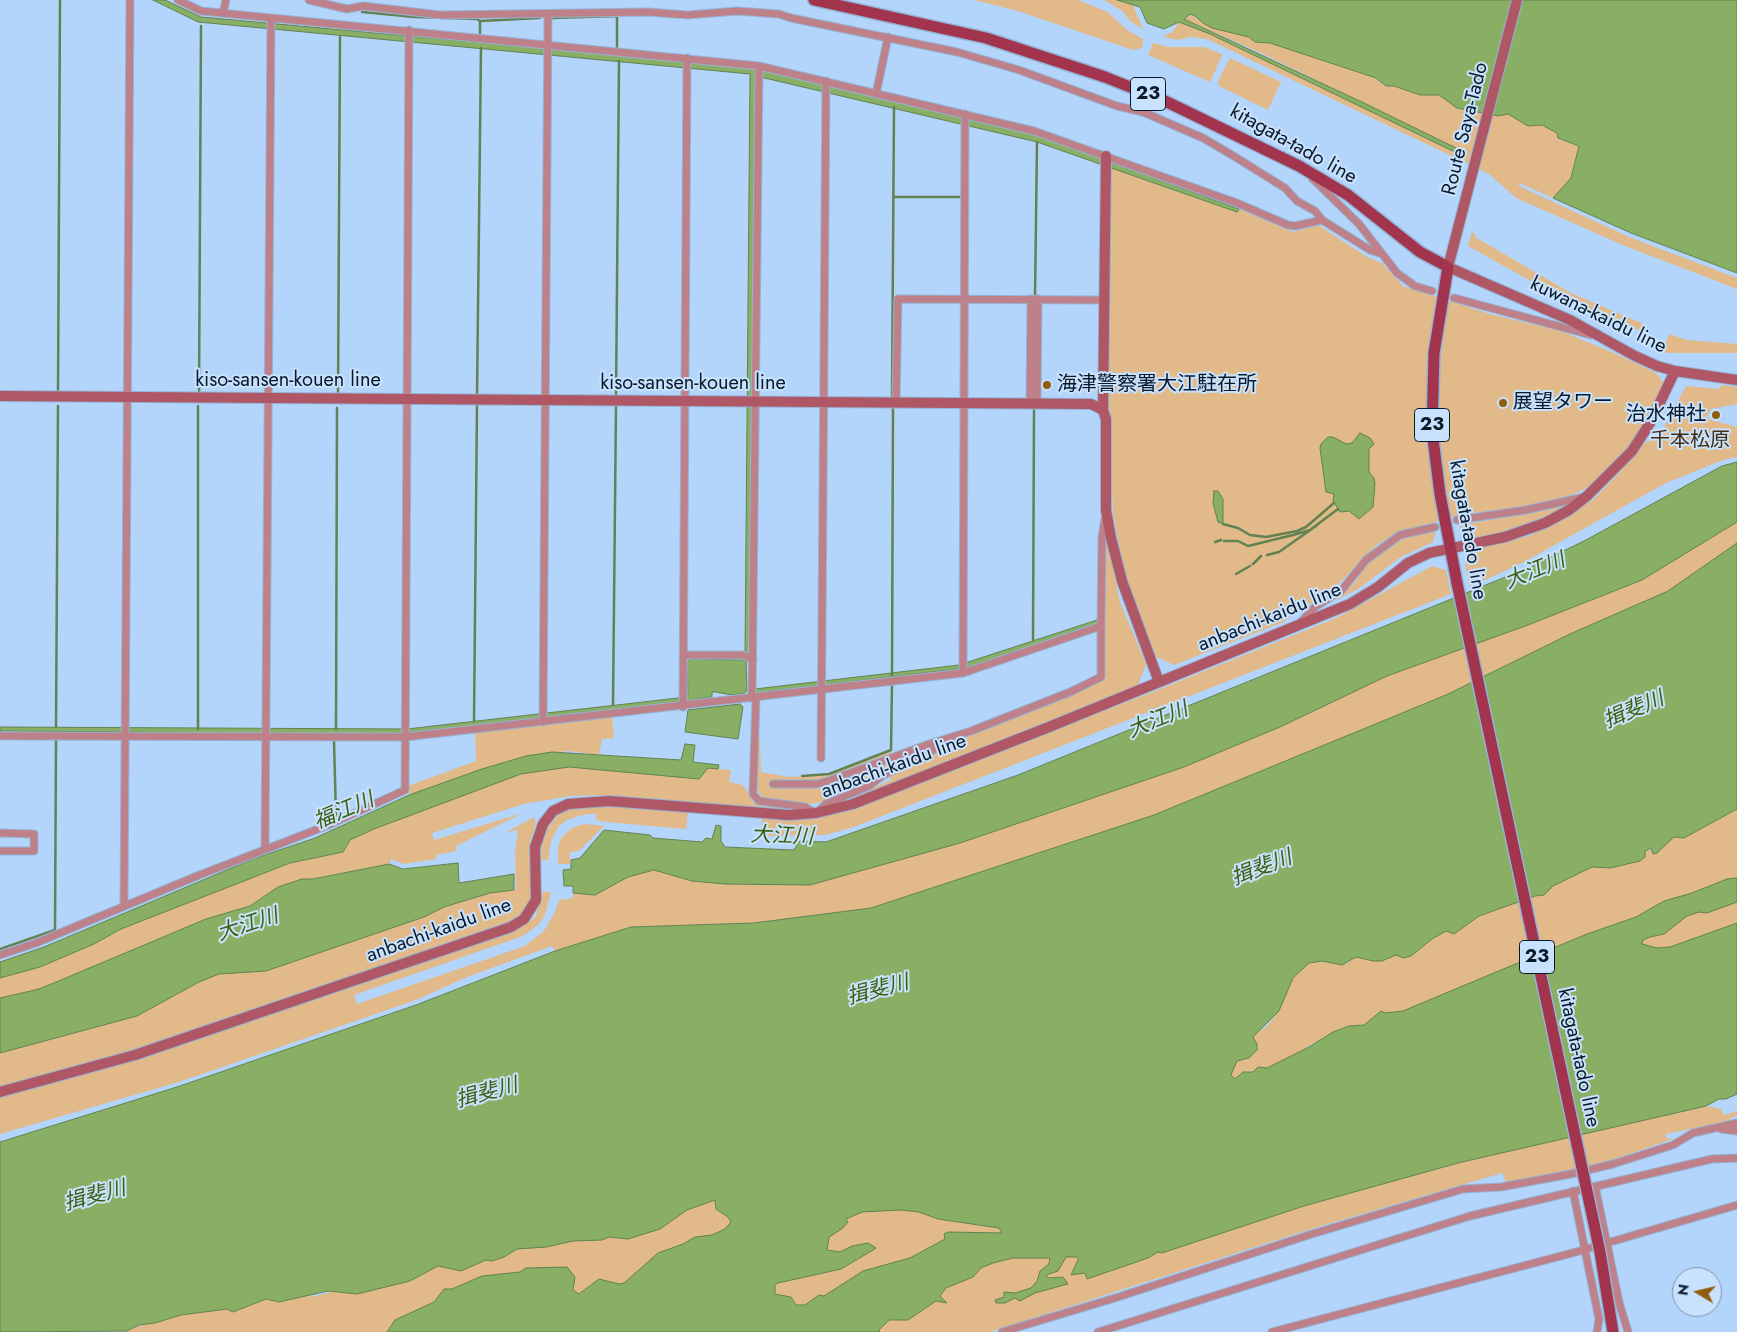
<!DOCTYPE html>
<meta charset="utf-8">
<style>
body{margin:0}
#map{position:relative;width:1737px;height:1332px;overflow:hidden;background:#b3d5fb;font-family:Jost,sans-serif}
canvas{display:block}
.north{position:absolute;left:1672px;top:1267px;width:50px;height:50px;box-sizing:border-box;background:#c8e2fe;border:1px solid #7c92a9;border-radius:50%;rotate:279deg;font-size:14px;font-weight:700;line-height:20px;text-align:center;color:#091929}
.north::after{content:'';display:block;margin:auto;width:18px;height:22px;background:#915e0f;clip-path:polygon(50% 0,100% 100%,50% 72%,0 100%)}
</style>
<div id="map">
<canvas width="1737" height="1332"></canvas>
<div class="north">N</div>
</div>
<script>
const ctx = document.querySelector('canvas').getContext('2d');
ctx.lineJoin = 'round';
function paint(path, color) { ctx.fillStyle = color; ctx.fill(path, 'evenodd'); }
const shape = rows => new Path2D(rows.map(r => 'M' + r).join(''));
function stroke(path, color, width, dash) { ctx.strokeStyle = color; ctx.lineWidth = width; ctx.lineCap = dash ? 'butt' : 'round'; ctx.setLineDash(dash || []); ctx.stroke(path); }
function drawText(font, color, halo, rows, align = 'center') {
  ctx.font = font + ' Jost,"Noto Sans JP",sans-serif'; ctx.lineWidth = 4; ctx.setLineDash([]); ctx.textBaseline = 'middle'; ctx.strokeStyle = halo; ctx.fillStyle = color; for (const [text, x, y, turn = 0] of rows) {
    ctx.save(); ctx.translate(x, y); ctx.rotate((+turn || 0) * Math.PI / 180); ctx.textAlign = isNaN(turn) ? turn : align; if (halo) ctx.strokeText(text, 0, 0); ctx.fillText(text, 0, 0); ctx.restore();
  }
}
const green = shape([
 [974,0,1078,0,1108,12,1127,30,1143,39,1143,42,1142,48,1133,50,1018,11],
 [1104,0,1117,0,1133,5,1143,29,1130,21,1122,11],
 [1190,14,1203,23,1249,37,1255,42,1270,43,1376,78,1383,85,1394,86,1420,95,1439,95,1457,108,1498,116,1508,114,1528,126,1542,125,1557,133,1558,139,1579,146,1571,178,1553,198,1519,183,1519,186,1629,237,1737,278,1737,289,1625,246,1516,198,1489,174,1207,39,1191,37,1178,40,1163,37,1172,32,1179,22,1210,34,1455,148,1261,53,1184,19],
 [1153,43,1168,47,1204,47,1222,54,1222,56,1210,82,1148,55],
 [1230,58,1281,82,1268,110,1219,86,1218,81],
 [1110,168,1236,212,1239,209,1293,232,1318,225,1367,257,1382,263,1403,286,1490,314,1561,331,1614,353,1656,373,1663,382,1662,392,1628,451,1595,484,1574,494,1534,506,1464,514,1399,532,1378,544,1363,558,1329,595,1297,610,1284,622,1174,665,1156,657,1134,603,1125,577,1113,513,1108,398],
 [1472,232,1475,234,1475,237,1571,293,1646,325,1643,332,1561,298,1468,246],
 [1669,334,1687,340,1737,344,1737,353,1667,353,1663,350],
 [1721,385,1737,387,1737,404,1711,409,1707,417,1711,420,1737,427,1737,457,1723,460,1666,483,1524,562,1470,587,1465,565,1476,548,1529,536,1573,513,1594,499,1619,473,1644,443,1659,437,1686,386,1720,389],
 [1570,504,1527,526,1504,532,1472,539,1459,528,1466,524,1549,510],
 [1737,522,1737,543,1668,591,1570,634,1446,695,1154,815,871,908,754,923,631,927,555,951,552,946,467,977,416,1000,179,1082,0,1134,0,1096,509,932,535,918,543,892,551,892,545,915,539,924,523,936,354,995,357,1004,525,946,544,931,555,912,559,900,573,898,573,893,595,895,628,877,654,870,692,881,725,884,810,885,960,843,1184,767,1280,727,1387,676,1528,625,1642,580],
 [1436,530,1433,542,1401,557,1358,589,1335,601,1356,581,1366,564,1392,544,1401,539],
 [1105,537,1107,537,1120,602,1146,664,1138,685,862,797,831,805,891,780,889,775,942,748,1104,679],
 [1432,566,1446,570,1451,594,854,827,825,835,761,836,762,819,823,816,854,808,1160,689,1336,618],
 [612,716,614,738,602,739,599,755,568,751,526,756,482,769,409,795,408,786,476,761,475,733],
 [757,739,760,739,761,772,789,777,829,775,888,751,895,755,820,780,803,781,816,786,940,744,870,779,869,783,823,802,807,804,764,799,761,797,756,785],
 [569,767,613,770,708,768,731,770,729,782,743,785,751,797,752,802,801,809,758,809,609,795,570,796,524,804,432,833,434,840,523,813,456,846,456,851,436,855,436,859,404,864,391,859,389,864,313,879,302,879,278,887,250,906,206,919,61,980,39,989,0,998,0,978,40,967,94,944,121,929,185,902,291,863,342,852,350,840,374,829,500,780,544,769],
 [608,804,688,813,686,829,606,822,596,820,596,814,586,814,567,820,559,826,551,841,548,860,541,860,542,839,547,829,558,815,574,807],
 [1737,809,1737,934,1364,1025,1349,1026,1333,1032,1280,1063,1253,1072,1247,1071,1235,1079,1231,1075,1237,1061,1245,1060,1257,1044,1253,1038,1254,1035,1267,1026,1279,1011,1293,978,1309,963,1322,961,1346,964,1356,957,1373,961,1382,961,1396,955,1404,958,1411,956,1432,939,1446,931,1454,934,1478,916,1536,896,1544,895,1553,886,1592,867,1610,868,1640,860,1645,857,1644,851,1663,847,1674,837,1684,838],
 [534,817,536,824,530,841,530,902,525,910,507,925,133,1051,0,1088,0,1053,137,1016,199,982,219,974,266,971,424,917,444,907,490,893,516,889,515,852,518,832,517,830,505,833],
 [584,824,604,826,579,851,570,852,570,864,558,864,558,847,561,838,572,828],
 [1737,1094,1718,1100,1706,1106,1721,1109,1724,1115,1737,1111,1737,1115,1725,1122,1666,1134,1666,1138,1673,1139,1612,1160,1564,1172,1506,1182,1502,1173,1311,1229,990,1332,869,1332,873,1325,1001,1255,1155,1251,1162,1253,1304,1206,1458,1163],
 [712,1200,715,1200,716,1209,728,1217,733,1228,649,1281,393,1332,118,1332,181,1315,227,1309,233,1312,266,1299,279,1302,292,1297,315,1296,511,1247,675,1218,692,1207],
 [856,1203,1028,1225,812,1324,765,1287]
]);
const water = shape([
 [153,0,165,0,201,17,749,67,1039,136,1239,209,1237,212,1037,142,756,76,750,652,746,662,747,691,744,693,732,695,716,692,712,692,712,697,677,702,400,734,0,731,0,727,407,729,678,698,688,694,687,663,690,659,743,660,745,652,750,74,198,22,153,0],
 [1117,0,1737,0,1737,273,1631,233,1553,198,1571,178,1579,146,1558,138,1557,133,1542,125,1528,126,1508,114,1498,116,1457,108,1439,95,1420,95,1394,86,1386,86,1376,78,1270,43,1255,42,1249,37,1212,28,1203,23,1195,16,1190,14,1184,19,1364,103,1456,148,1459,154,1210,34,1179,22,1164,29,1147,23,1140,7,1117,0],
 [1360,433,1370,438,1374,444,1369,449,1369,472,1374,478,1375,484,1373,507,1359,519,1349,511,1340,512,1333,501,1334,494,1326,492,1320,448,1321,444,1328,437,1333,437,1346,444,1352,443,1360,433],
 [1737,462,1737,522,1642,580,1528,625,1387,676,1280,727,1184,767,960,843,810,885,725,884,692,881,654,870,628,877,595,895,573,893,573,886,564,886,563,870,571,869,571,860,580,858,604,830,650,835,653,838,702,842,706,838,712,839,716,825,721,826,721,841,725,847,793,850,796,848,796,841,826,842,1018,775,1530,567,1584,541,1722,466,1737,462],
 [1214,491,1218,491,1223,499,1223,524,1218,522,1213,503,1214,491],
 [1737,543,1737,809,1684,838,1674,837,1657,853,1653,854,1651,848,1645,851,1645,857,1640,861,1610,868,1592,867,1553,886,1544,895,1535,896,1479,916,1454,934,1446,931,1432,939,1411,956,1404,958,1396,955,1382,961,1373,961,1356,957,1342,965,1322,961,1309,963,1293,978,1279,1011,1253,1037,1257,1044,1257,1050,1249,1058,1237,1061,1231,1075,1235,1079,1243,1072,1253,1072,1258,1067,1267,1068,1309,1047,1333,1032,1349,1026,1364,1025,1381,1011,1385,1013,1403,1011,1587,934,1636,917,1664,901,1692,893,1727,879,1737,878,1737,902,1707,913,1699,912,1687,916,1664,934,1650,937,1643,940,1642,944,1657,948,1670,947,1737,923,1737,1094,1726,1099,1719,1099,1706,1106,1458,1163,1304,1206,1162,1253,1158,1252,1148,1258,1087,1279,1085,1273,1071,1275,1078,1260,1078,1257,1066,1257,1058,1271,1046,1275,1049,1278,1063,1277,1068,1284,1035,1293,1020,1301,1015,1298,1005,1303,996,1303,995,1300,1004,1297,1004,1292,1015,1293,1031,1288,1037,1281,1040,1271,1049,1264,1050,1258,1013,1258,993,1263,981,1268,973,1277,946,1288,940,1296,947,1303,936,1301,908,1320,889,1320,879,1330,880,1332,387,1332,395,1320,434,1302,444,1289,452,1289,482,1276,520,1272,526,1268,567,1267,575,1277,573,1290,579,1294,599,1279,619,1284,624,1283,658,1253,683,1244,695,1237,712,1235,725,1229,731,1222,728,1217,716,1209,715,1200,687,1210,660,1229,628,1239,609,1237,602,1240,573,1241,546,1247,517,1249,504,1257,492,1261,486,1260,461,1271,438,1266,410,1281,357,1294,328,1291,279,1302,266,1299,233,1312,227,1309,181,1315,155,1323,139,1325,127,1331,0,1332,0,1142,177,1087,416,1005,555,951,631,927,754,923,871,908,1154,815,1446,695,1570,634,1668,591,1737,543],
 [901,1210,919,1212,938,1219,999,1228,1002,1233,948,1232,944,1234,945,1239,910,1258,863,1271,824,1296,819,1295,805,1305,796,1305,791,1297,775,1294,775,1285,778,1283,841,1269,873,1250,876,1248,868,1243,852,1246,840,1252,827,1250,829,1237,843,1228,848,1222,846,1219,862,1212,901,1210],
 [1097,620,1097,624,966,668,756,693,755,689,959,665,1097,620],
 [740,704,743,707,738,739,685,732,688,710,740,704],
 [685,744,695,745,693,762,719,765,718,769,708,768,699,779,569,767,521,774,374,829,350,840,343,852,290,863,121,929,94,944,40,967,0,978,0,962,44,947,253,859,315,838,409,795,482,769,526,756,552,752,681,760,685,744],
 [458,863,459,883,514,874,514,890,490,893,444,907,424,917,266,971,219,974,199,982,137,1016,0,1053,0,998,39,989,61,980,206,919,250,906,278,887,302,879,313,879,389,864,403,869,458,863]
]);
const stream = shape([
 [362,12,415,17,477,19,480,21,480,33],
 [552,18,617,16,617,47],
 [480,21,540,18],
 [894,197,960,197],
 [1035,297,1037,142],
 [58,393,60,0],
 [199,394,201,26],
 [338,396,340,37],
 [477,396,481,48],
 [616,397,619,61],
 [892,398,894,107],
 [1223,524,1238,528,1250,535,1266,537,1297,531,1306,527,1334,503],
 [1224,541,1238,541,1248,546,1293,535,1310,530,1338,509],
 [1215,542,1221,540],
 [1267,555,1279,552,1316,526],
 [1253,564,1261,556],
 [1236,574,1250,566],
 [1033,640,1034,409],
 [892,675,893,408],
 [613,705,616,405],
 [474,721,477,404],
 [56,727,58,406],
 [198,729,198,406],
 [336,729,337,408],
 [334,741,336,817],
 [802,776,829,774,891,750,892,684],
 [0,949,55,930,56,741]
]);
const street = shape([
 [178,0,201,11,759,66,1034,131,1237,203,1288,225,1295,226,1322,220,1370,250,1382,254],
 [309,0,347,9,363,6,441,15,648,12,688,15,737,11,779,14,791,18,957,52,1019,70,1117,106,1143,112,1203,138,1232,155,1285,188,1297,201,1315,211,1322,220],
 [223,13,226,0],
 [876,94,888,37],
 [1312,178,1359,224,1397,273,1415,286,1432,291],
 [1454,298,1591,335],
 [896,403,898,299,1105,300],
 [1030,403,1031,299],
 [1037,403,1038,299],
 [1457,520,1526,510,1584,497],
 [1301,622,1315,607,1341,591,1366,560,1400,535,1435,527],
 [684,655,742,655,753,659],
 [963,673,965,114],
 [756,697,753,794,759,801,805,807,816,813,826,804,869,786,882,776,955,739],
 [752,698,759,66],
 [683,707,687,58],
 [543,722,548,14],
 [0,736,405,737,963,673,1101,626,1102,537,1105,519],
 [821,758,826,81],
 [773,784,817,784,831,780,929,744,971,731,1070,692,1101,677,1101,626],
 [0,833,34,834,34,851,0,851],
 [265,849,271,18],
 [124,905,130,0],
 [0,955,36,943,197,876,331,824,405,790,409,30],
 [1721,1129,1737,1131],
 [1595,1186,1619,1302,1628,1332],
 [1573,1191,1599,1319,1597,1332],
 [1002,1332,1115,1298,1312,1234,1463,1189,1501,1187,1571,1174,1613,1164,1673,1145,1693,1133,1737,1123],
 [1098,1332,1470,1216,1712,1159,1737,1158],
 [1272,1332,1576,1252,1737,1205]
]);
const secondary = shape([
 [1517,0,1448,267,1570,320,1635,356,1657,366,1675,371,1737,380],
 [0,396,1091,404,1103,410,1106,419,1106,510,1111,538,1122,581,1159,682],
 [1103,410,1106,156],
 [0,1092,135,1055,511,927,524,919,536,900,535,847,543,824,553,811,568,804,609,801,789,815,816,813,853,804,1049,727,1350,604,1378,587,1408,563,1429,553,1505,537,1545,523,1569,510,1587,496,1632,451,1650,423,1675,371]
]);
const primary = shape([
 [814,0,986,38,1105,77,1165,101,1299,166,1348,195,1420,252,1448,267,1434,353,1432,431,1440,494,1457,583]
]);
const primaryBridge = shape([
 [1457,583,1600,1252,1613,1332]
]);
const markers = [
 [1047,385,5,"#915e0f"],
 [1503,403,5,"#915e0f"],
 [1716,415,5,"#915e0f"]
];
const shields = [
 [1148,94,35],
 [1432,425,35],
 [1537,957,35]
];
const shieldNames = [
 ["23",1148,94],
 ["23",1432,425],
 ["23",1537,957]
];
const streetNames = [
 ["Route Saya-Tado",1466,129,-76],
 ["kitagata-tado line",1293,145,29],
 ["kuwana-kaidu line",1598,316,26],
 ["kiso-sansen-kouen line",288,381],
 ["kiso-sansen-kouen line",693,384],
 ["kitagata-tado line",1467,530,80],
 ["anbachi-kaidu line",1270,618,-22],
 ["anbachi-kaidu line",894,767,-20],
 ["anbachi-kaidu line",439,931,-20],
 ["kitagata-tado line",1578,1058,78]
];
const poiNames = [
 ["海津警察署大江駐在所",1057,385],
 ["展望タワー",1513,403],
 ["治水神社",1706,415,"right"]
];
const parkNames = [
 ["千本松原",1690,441]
];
const waterNames = [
 ["大江川",1535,572,-22],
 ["揖斐川",1634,711,-23],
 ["大江川",1158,721,-22],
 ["福江川",344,812,-23],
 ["大江川",782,837,2],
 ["揖斐川",1262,869,-21],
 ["大江川",248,926,-18],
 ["揖斐川",878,991,-15],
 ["揖斐川",487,1094,-15],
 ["揖斐川",95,1197,-15]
];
paint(green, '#e2b989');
paint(water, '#88af63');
stroke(water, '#628252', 1);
stroke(stream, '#628252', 2.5);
stroke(street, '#94b3d5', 9);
stroke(secondary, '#94b3d5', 12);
stroke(primary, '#94b3d5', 14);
stroke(street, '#bf8189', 7);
stroke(secondary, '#b05766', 10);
stroke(primary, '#a3344d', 11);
stroke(primaryBridge, '#94b3d5', 14, []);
stroke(primaryBridge, '#a3344d', 11);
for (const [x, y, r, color] of markers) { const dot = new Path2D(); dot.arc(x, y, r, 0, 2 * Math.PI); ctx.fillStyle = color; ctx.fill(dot); stroke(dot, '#c8e2fe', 2); }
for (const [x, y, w] of shields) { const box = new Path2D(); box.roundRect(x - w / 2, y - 16.5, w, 33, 4); ctx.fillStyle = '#c8e2fe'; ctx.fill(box); stroke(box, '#091929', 1); }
drawText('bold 19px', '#091929', null, shieldNames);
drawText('20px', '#091929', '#c8e2fe', streetNames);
drawText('20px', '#091929', '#c8e2fe', poiNames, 'left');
drawText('20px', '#442d0d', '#c8e2fe', parkNames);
drawText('italic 21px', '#3d600e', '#c8e2fe', waterNames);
</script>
